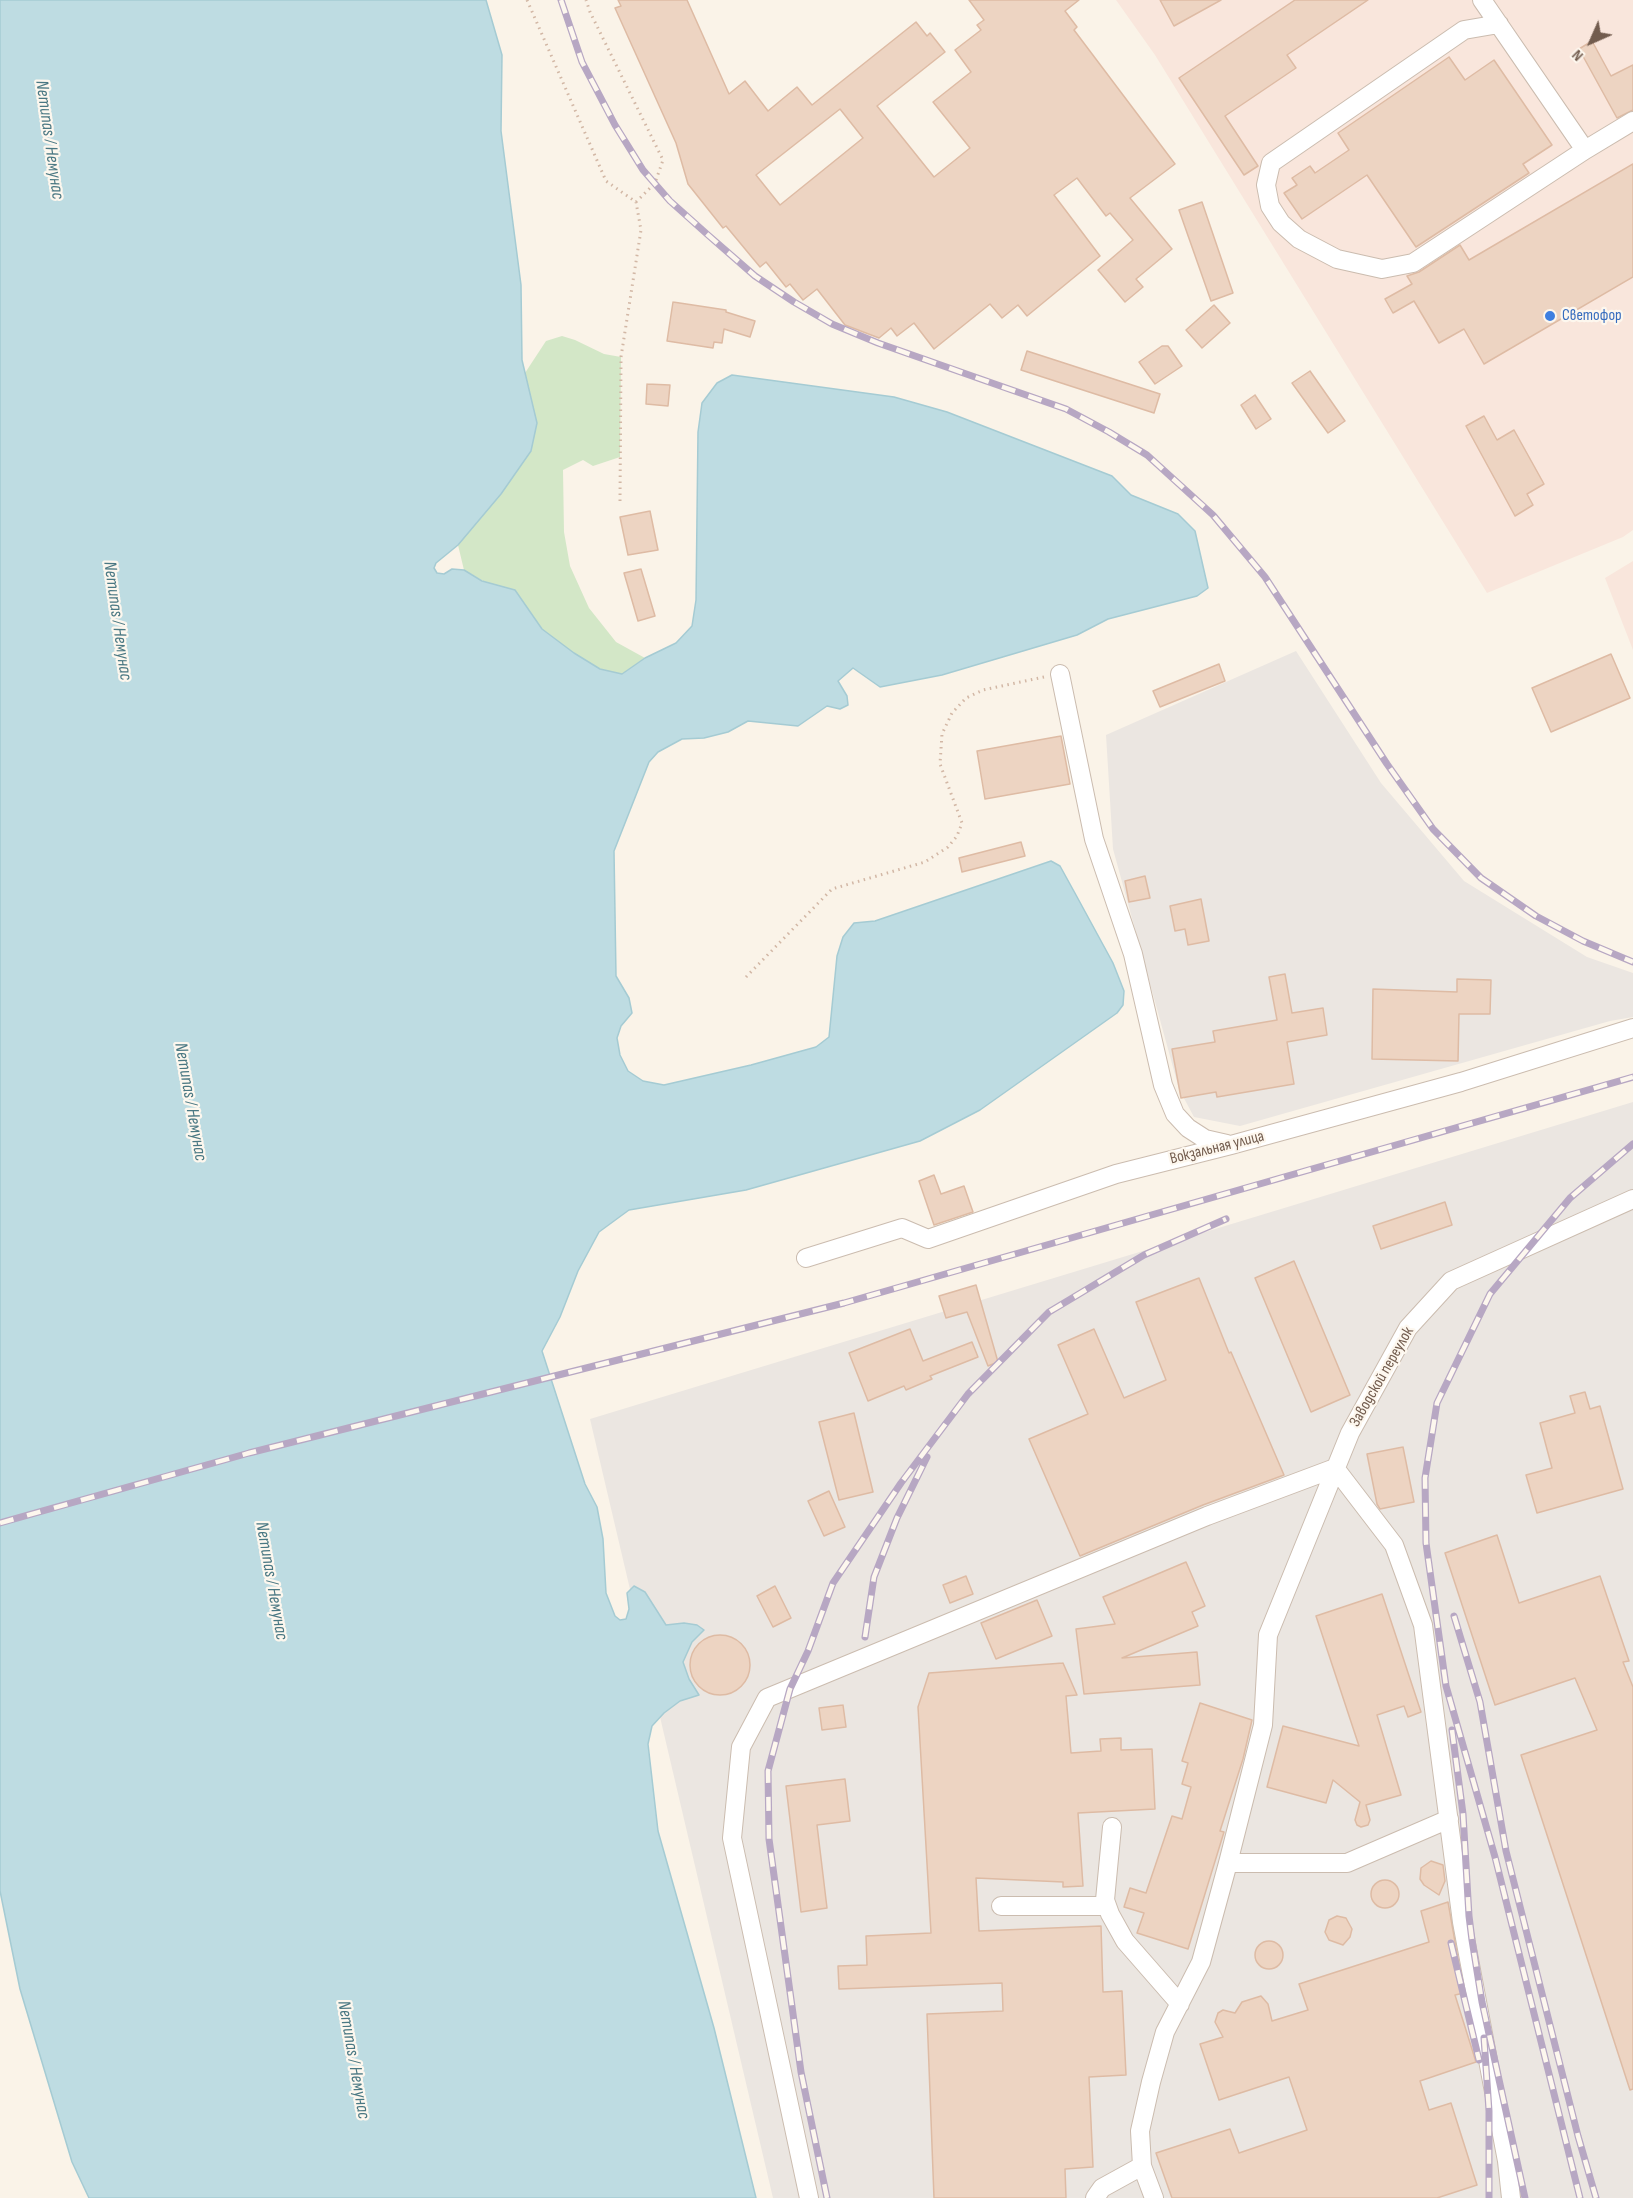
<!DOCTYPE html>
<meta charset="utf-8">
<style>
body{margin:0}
#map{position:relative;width:1633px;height:2198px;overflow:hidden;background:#faf3e8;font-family:"Sofia Sans Condensed",sans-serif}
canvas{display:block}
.north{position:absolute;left:1561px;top:12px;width:60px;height:60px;-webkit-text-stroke:4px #fdf7ee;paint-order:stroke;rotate:225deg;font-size:16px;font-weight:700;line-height:24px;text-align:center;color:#725c4e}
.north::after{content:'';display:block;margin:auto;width:21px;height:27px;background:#725c4e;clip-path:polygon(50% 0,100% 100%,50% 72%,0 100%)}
</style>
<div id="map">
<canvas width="1633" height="2198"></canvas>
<div class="north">N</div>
</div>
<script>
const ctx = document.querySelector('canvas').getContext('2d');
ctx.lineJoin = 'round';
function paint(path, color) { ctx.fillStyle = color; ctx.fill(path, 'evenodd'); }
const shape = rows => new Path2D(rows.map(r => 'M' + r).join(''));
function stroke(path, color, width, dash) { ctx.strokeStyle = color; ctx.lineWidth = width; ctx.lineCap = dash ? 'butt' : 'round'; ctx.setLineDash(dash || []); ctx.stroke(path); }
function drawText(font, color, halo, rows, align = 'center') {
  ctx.font = font + ' "Sofia Sans Condensed",sans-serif'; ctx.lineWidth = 4.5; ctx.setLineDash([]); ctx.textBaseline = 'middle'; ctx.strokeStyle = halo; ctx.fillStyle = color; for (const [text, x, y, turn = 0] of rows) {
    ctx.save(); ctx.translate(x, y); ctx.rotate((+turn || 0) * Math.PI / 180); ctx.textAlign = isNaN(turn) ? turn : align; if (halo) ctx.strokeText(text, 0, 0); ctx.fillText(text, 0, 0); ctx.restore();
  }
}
const commercial = shape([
 [1116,0,1633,0,1633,530,1623,537,1487,593,1155,55],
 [1633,561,1633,650,1605,578]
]);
const industrial = shape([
 [1296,651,1381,783,1464,881,1587,957,1633,973,1633,1017,1610,1021,1240,1126,1194,1117,1179,1089,1113,849,1106,735],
 [1633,1102,1633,2198,773,2198,590,1419]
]);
const green = shape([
 [562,336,575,340,604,354,621,357,620,457,593,466,583,460,563,470,564,532,570,566,589,608,616,642,645,658,622,674,600,669,574,653,542,629,515,590,485,582,464,570,458,545,501,494,531,451,537,423,525,373,546,341]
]);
const water = shape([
 [0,0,486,0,502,55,501,131,521,285,522,360,537,423,531,451,501,494,458,545,436,563,434,568,437,573,444,574,452,569,464,570,482,581,515,590,542,629,574,653,600,669,622,674,645,658,676,643,692,626,696,600,698,432,702,403,717,383,732,375,894,397,947,412,1112,476,1131,495,1178,514,1195,531,1208,588,1197,596,1108,619,1077,635,942,675,880,687,853,668,838,681,847,696,848,705,840,709,827,706,798,726,748,721,728,732,704,738,682,739,658,752,649,762,614,851,616,976,629,998,632,1013,621,1026,617,1038,620,1055,628,1071,643,1081,664,1085,751,1065,816,1047,829,1037,837,956,843,937,854,923,875,921,1051,861,1060,866,1076,895,1113,963,1124,991,1123,1005,1117,1013,980,1110,920,1141,746,1190,629,1210,599,1232,578,1271,560,1317,542,1351,585,1484,597,1507,603,1539,606,1593,615,1616,620,1620,626,1619,629,1609,627,1593,634,1586,645,1592,666,1625,684,1623,697,1625,704,1630,692,1642,683,1662,689,1679,699,1695,680,1701,664,1713,652,1726,648,1744,658,1831,714,2028,756,2198,89,2198,72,2162,20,1989,0,1891,0,0]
]);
const building = shape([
 [618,0,687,0,729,94,745,81,768,111,797,87,812,105,916,22,927,36,930,33,945,52,877,106,934,177,970,148,933,102,971,72,955,50,981,30,977,25,984,20,969,0,1079,0,1065,11,1077,27,1074,30,1175,164,1130,198,1172,249,1136,279,1143,287,1125,302,1098,270,1133,240,1110,213,1106,216,1077,178,1054,195,1100,256,1027,316,1018,305,1002,318,990,304,934,349,914,323,897,336,891,328,879,338,845,325,817,289,803,300,790,284,786,287,766,262,760,267,726,226,723,228,688,184,676,143,615,8,621,6,618,0],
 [840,109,863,138,780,205,756,175,840,109],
 [1160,0,1221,0,1174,26,1160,0],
 [1295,0,1368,0,1287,55,1296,68,1225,116,1258,166,1244,175,1179,78,1295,0],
 [1592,41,1611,76,1633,65,1633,110,1617,118,1579,49,1592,41],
 [1449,57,1465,80,1494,60,1552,145,1523,164,1529,173,1416,247,1367,175,1302,219,1284,193,1297,185,1292,178,1310,166,1315,173,1349,150,1338,133,1449,57],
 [1633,164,1633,277,1484,364,1464,329,1439,343,1414,301,1393,313,1385,299,1412,284,1407,276,1419,272,1460,245,1469,260,1633,164],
 [1202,202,1233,293,1211,301,1179,210,1202,202],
 [673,302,726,310,726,312,755,321,750,337,724,329,722,343,714,342,713,348,667,341,673,302],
 [1214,305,1230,323,1202,348,1186,330,1214,305],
 [1162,346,1168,346,1182,366,1155,384,1139,362,1162,346],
 [1027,351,1160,394,1154,413,1021,370,1027,351],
 [1310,371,1345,421,1328,433,1292,383,1310,371],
 [647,384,670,385,668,406,646,404,647,384],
 [1255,395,1271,419,1256,429,1241,405,1255,395],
 [1484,416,1497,440,1514,430,1544,484,1527,494,1533,505,1515,516,1466,426,1484,416],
 [650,511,658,550,628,555,620,517,650,511],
 [641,569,655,616,638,621,624,573,641,569],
 [1611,654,1630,698,1551,732,1532,688,1611,654],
 [1219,664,1225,681,1160,707,1153,691,1219,664],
 [1061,736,1070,784,985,799,977,751,1061,736],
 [1021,842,1025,856,962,872,959,858,1021,842],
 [1145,876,1150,898,1129,902,1125,881,1145,876],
 [1201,899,1209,941,1188,945,1185,929,1175,931,1170,906,1201,899],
 [1285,974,1292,1013,1323,1008,1327,1035,1287,1042,1294,1084,1217,1097,1216,1092,1181,1098,1172,1049,1215,1042,1213,1031,1277,1020,1269,977,1285,974],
 [1457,979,1491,980,1490,1014,1459,1014,1458,1061,1372,1059,1373,989,1457,992,1457,979],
 [934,1175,941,1194,964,1186,973,1212,934,1225,919,1181,934,1175],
 [1445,1202,1452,1225,1381,1249,1373,1226,1445,1202],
 [1294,1261,1350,1395,1311,1412,1255,1278,1294,1261],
 [1199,1278,1229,1353,1231,1352,1284,1475,1203,1505,1080,1556,1029,1439,1088,1414,1058,1345,1094,1329,1124,1398,1166,1380,1136,1302,1199,1278],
 [976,1285,998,1362,988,1366,967,1312,946,1318,939,1296,976,1285],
 [910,1329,923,1361,972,1342,978,1357,930,1376,932,1379,906,1390,904,1386,868,1401,849,1353,910,1329],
 [1585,1392,1590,1409,1600,1406,1623,1489,1537,1513,1526,1475,1552,1468,1540,1423,1575,1413,1570,1396,1585,1392],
 [854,1413,873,1492,839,1500,819,1422,854,1413],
 [1403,1447,1414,1502,1380,1509,1377,1504,1367,1454,1403,1447],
 [829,1491,845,1527,824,1536,808,1501,829,1491],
 [1497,1535,1519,1603,1600,1576,1629,1661,1623,1662,1633,1687,1633,2089,1630,2090,1521,1755,1597,1730,1575,1678,1495,1705,1445,1553,1497,1535],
 [1186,1562,1205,1606,1192,1612,1198,1626,1122,1658,1197,1652,1200,1685,1084,1694,1076,1629,1115,1624,1103,1597,1186,1562],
 [966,1576,973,1594,950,1603,943,1585,966,1576],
 [775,1586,791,1618,773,1627,757,1596,775,1586],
 [1382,1594,1421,1712,1408,1717,1404,1706,1377,1715,1401,1795,1366,1805,1370,1820,1368,1825,1361,1827,1357,1825,1355,1820,1360,1802,1333,1780,1326,1803,1267,1787,1283,1726,1359,1746,1316,1616,1382,1594],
 [1037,1600,1052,1636,996,1659,981,1623,1037,1600],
 '690 1665a30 30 0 1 1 60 0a30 30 0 1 1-60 0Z',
 [1063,1663,1077,1695,1066,1696,1071,1753,1101,1751,1100,1739,1121,1738,1121,1750,1152,1749,1155,1809,1078,1813,1083,1886,1063,1887,1063,1882,976,1878,979,1931,1101,1926,1103,1992,1122,1991,1126,2075,1089,2077,1093,2167,1065,2169,1066,2198,934,2198,927,2014,1003,2011,1002,1983,839,1989,838,1966,867,1965,866,1936,931,1933,918,1707,929,1673,1063,1663],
 [1200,1703,1252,1720,1243,1759,1220,1831,1224,1832,1188,1949,1137,1933,1144,1913,1124,1907,1130,1888,1146,1893,1172,1816,1182,1819,1191,1787,1182,1784,1188,1763,1182,1761,1200,1703],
 [843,1705,846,1727,822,1730,819,1708,843,1705],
 [845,1779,850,1821,817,1825,827,1908,801,1912,786,1786,845,1779],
 [1431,1861,1443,1865,1445,1881,1439,1895,1424,1885,1420,1879,1421,1868,1431,1861],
 '1371 1894a14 14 0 1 1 28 0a14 14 0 1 1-28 0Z',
 [1448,1902,1464,1993,1455,1995,1476,2062,1420,2081,1429,2110,1451,2103,1477,2185,1437,2198,1172,2198,1156,2153,1230,2129,1239,2153,1307,2130,1289,2077,1219,2100,1200,2044,1223,2037,1215,2022,1218,2013,1223,2010,1235,2013,1242,2002,1261,1996,1268,2004,1272,2021,1308,2010,1299,1984,1429,1942,1421,1911,1448,1902],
 [1337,1916,1346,1918,1352,1929,1350,1937,1343,1945,1329,1940,1325,1932,1329,1920,1337,1916],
 '1255 1955a14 14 0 1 1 28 0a14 14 0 1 1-28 0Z'
]);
const path = shape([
 [527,0,606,181,636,202,655,183,663,160,590,12,586,0],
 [620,501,621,357,641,230,636,202],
 [746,977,832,889,925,862,948,847,957,836,962,823,940,764,942,734,952,713,966,698,983,690,1044,677]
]);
const minor = shape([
 [1482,0,1585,150],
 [1499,24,1464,30,1271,163,1266,185,1270,206,1281,223,1299,239,1337,259,1382,269,1413,263,1585,150,1633,121],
 [1060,674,1094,839,1133,954,1163,1085,1175,1114,1188,1128,1205,1139,1227,1144],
 [806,1258,902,1228,928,1239,1116,1174,1231,1145,1461,1082,1633,1028],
 [1112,1827,1105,1900,1110,1914,1125,1941,1180,2004],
 [1228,1863,1347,1863,1449,1819],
 [1001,1906,1107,1906],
 [809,2198,732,1838,741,1747,767,1698,1207,1516,1335,1468,1394,1545,1423,1625,1462,1922,1507,2161,1511,2198],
 [1095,2198,1102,2188,1142,2166],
 [1154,2198,1142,2166,1140,2131,1151,2082,1165,2032,1201,1962,1228,1863,1263,1725,1268,1635,1350,1433,1408,1328,1451,1281,1633,1199]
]);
const rail = shape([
 [561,0,582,62,615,125,643,170,670,201,708,235,755,276,794,302,832,324,878,343,1066,409,1109,432,1147,455,1213,515,1265,577,1387,764,1433,829,1481,878,1536,916,1583,941,1633,962],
 [0,1523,249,1453,844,1303,1633,1077],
 [1454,1616,1480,1702,1506,1851,1578,2136,1596,2198],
 [865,1637,874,1577,897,1518,927,1457],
 [1452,1730,1463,1814,1469,1916,1472,1940,1482,2002,1525,2198],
 [1451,1943,1479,2060],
 [1484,2038,1489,2111,1489,2198],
 [827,2198,801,2072,769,1839,768,1771,790,1689,808,1651,833,1583,901,1483,968,1394,1049,1312,1144,1255,1226,1219],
 [1580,2198,1495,1857,1446,1686,1426,1543,1425,1478,1437,1403,1490,1294,1570,1198,1633,1144]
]);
const markers = [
 [1550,316,6,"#3f7fe0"]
];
const shopNames = [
 ["Светофор",1562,316]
];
const streetNames = [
 ["Вокзальная улица",1217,1148,-14],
 ["Заводской переулок",1382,1377,-60]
];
const waterNames = [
 ["Nemunas / Немунас",49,140,82],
 ["Nemunas / Немунас",117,621,82],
 ["Nemunas / Немунас",190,1102,80],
 ["Nemunas / Немунас",271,1581,80],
 ["Nemunas / Немунас",353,2060,80]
];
paint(commercial, '#f9e6dc');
paint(industrial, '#ebe6e1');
paint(green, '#d3e7c7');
paint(water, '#bedce2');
stroke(water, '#a5cbd3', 1.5);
paint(building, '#edd4c2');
stroke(building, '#debba4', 1.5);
stroke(minor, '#cbbcaf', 20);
stroke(path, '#d2b7a5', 3, [1.5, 4.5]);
stroke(minor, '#fff', 18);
stroke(rail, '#b7a7c3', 7);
stroke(rail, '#fdf7ee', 4.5, [14]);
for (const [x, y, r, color] of markers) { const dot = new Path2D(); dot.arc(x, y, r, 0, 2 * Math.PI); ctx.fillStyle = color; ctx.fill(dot); stroke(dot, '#fdf7ee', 2); }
drawText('16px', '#366cbe', '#fdf7ee', shopNames, 'left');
drawText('16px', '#725c4e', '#fdf7ee', streetNames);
drawText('italic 18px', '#4a7883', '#fdf7ee', waterNames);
</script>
